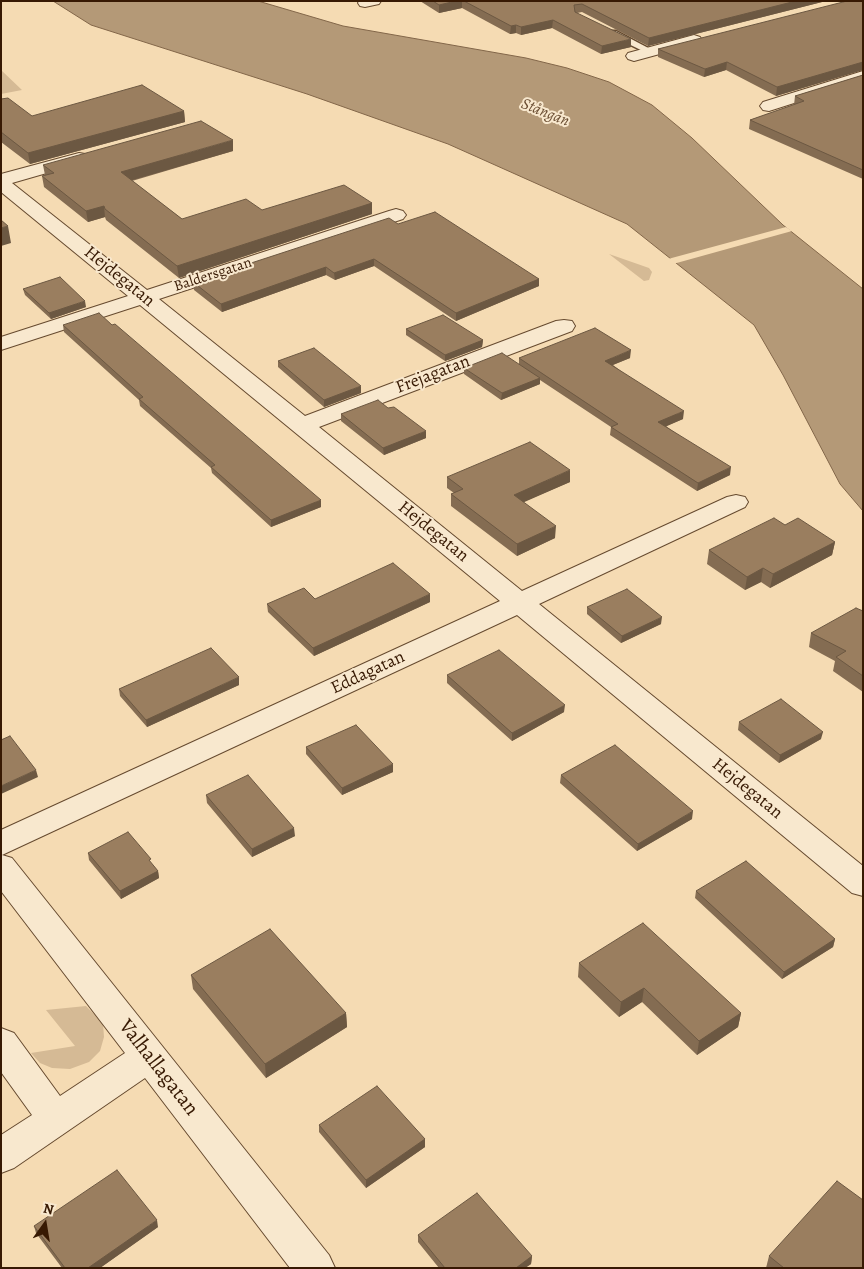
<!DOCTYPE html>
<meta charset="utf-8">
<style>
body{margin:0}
#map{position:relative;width:864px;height:1269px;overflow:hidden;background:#f5dbb3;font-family:Alegreya,serif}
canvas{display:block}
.frame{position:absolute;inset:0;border:2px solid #371903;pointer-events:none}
.north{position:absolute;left:20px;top:1199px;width:50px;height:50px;-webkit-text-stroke:4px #f8e8ce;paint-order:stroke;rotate:13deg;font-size:14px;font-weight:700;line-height:20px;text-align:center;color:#371903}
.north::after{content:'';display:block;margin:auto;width:18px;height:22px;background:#371903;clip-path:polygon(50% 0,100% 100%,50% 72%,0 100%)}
</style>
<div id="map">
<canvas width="864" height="1269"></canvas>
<div class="frame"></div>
<div class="north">N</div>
</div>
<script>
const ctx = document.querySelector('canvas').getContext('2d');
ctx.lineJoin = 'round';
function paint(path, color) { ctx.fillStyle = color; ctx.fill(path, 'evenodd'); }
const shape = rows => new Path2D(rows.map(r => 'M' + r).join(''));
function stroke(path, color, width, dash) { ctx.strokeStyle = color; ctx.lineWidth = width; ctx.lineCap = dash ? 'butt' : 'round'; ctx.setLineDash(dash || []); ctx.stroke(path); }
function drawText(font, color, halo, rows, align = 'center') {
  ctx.font = font + ' Alegreya,serif'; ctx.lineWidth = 4; ctx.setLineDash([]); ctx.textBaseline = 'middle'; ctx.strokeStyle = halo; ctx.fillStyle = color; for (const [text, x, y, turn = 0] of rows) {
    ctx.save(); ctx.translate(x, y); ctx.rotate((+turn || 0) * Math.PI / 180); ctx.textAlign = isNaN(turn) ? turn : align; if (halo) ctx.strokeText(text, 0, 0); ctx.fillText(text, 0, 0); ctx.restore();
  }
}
const green = shape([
 [1,70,22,90,1,94],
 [609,254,649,268,652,272,649,280,644,281],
 [86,1006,103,1023,104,1037,100,1051,89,1062,70,1069,52,1068,40,1063,31,1053,75,1046,46,1010]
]);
const water = shape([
 [53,1,258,1,343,26,526,58,567,68,609,82,652,105,692,138,783,225,863,289,863,511,840,484,783,375,754,325,627,224,448,144,307,94,91,25,53,1]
]);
const pier = shape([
 [786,227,792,231,673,264,668,259]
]);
const lane = shape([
 [610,31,616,31,654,51,647,53,610,35,610,31]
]);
const street = shape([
 [359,1,381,1,379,4,365,7,360,6,358,3,359,1],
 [694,35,700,37,702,40,700,43,634,61,628,59,626,56,628,53,694,35],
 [863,71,863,81,769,111,763,110,760,106,763,102,863,71],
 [79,153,85,154,88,158,85,162,12,183,147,290,389,211,396,209,403,211,406,215,403,219,159,299,305,416,556,321,564,320,572,321,575,326,572,331,319,427,522,591,727,497,736,495,745,497,748,502,745,507,539,604,863,866,863,896,852,893,517,615,2,855,12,858,329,1255,335,1268,290,1268,145,1078,14,1168,1,1173,1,1135,32,1115,1,1072,1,1028,14,1033,60,1096,125,1053,1,891,1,830,500,601,140,305,1,350,1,337,128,296,1,192,1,174,79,153]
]);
const wall = shape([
 [420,1,826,1,648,46,582,12,577,13,631,47,601,54,552,28,521,35,516,33,510,34,462,8,439,13],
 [863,1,863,70,776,96,726,70,704,77,658,57,658,49],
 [863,75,863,179,749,129,750,120,794,105,795,96],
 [1,99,32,116,184,111,185,122,30,164,1,142],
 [233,151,132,181,182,219,262,210,372,203,372,214,179,278,106,220,105,217,88,222,44,187,42,176,45,175,43,165],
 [398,224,539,279,539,286,456,321,374,266,335,280,326,275,222,312,194,290,193,282],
 [23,289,86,307,51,319,25,295],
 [63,325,112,325,321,507,271,527,212,473,211,468,140,406,139,400,64,332],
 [406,329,483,340,482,347,445,361,406,335],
 [519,358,630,358,613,365,683,419,666,426,730,475,697,491,610,435,611,427,540,380,540,384,501,400,464,374,464,368,519,364],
 [278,361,361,393,324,407,278,367],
 [388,408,426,438,384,455,341,421,341,414],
 [447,477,570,482,523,502,555,538,517,556,451,506,451,494,454,493,447,488],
 [785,525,835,542,832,555,770,588,761,582,745,590,707,564,709,550],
 [315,599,430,602,314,656,268,612,267,604],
 [587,607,661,624,621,643,587,614],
 [863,611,863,692,833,671,835,661,809,647,811,633],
 [447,675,564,712,512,741,447,683],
 [239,685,147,727,120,696,119,689],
 [739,722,821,739,779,763,738,730],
 [306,747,393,772,342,795,306,754],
 [561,775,692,819,637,851,560,783],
 [206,795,295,836,252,857,207,803],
 [88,853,151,863,158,871,159,878,121,899,89,860],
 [696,891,835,939,833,947,782,979,695,898],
 [579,963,741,1013,738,1027,697,1055,642,1002,619,1017,578,977],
 [191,975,346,1013,347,1027,266,1078,193,989],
 [319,1125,425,1139,425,1147,366,1188,319,1132],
 [34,1226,158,1227,100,1268,62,1268,36,1233],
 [418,1235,532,1256,531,1264,525,1268,439,1268,418,1242],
 [769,1256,863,1268,766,1268]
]);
const shadedWall = shape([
 [456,1,462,1,462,8,439,13,439,5],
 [796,1,826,1,648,46,649,38],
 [553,20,552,28,521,35,521,27],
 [516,25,516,33,510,34,511,26],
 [631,39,631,47,601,54,602,46],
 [727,62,726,70,704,77,705,69],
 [863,62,863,70,776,96,777,87],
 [184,111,185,122,30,164,28,153],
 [233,140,233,151,122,183,121,172],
 [372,203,372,214,179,278,177,266],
 [104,206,105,217,88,222,86,211],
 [8,226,11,243,1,246,1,228],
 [374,259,374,266,335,280,334,273],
 [326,267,326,275,222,312,221,304],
 [539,279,539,286,456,321,456,313],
 [85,301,86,307,51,319,49,313],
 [483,340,482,347,445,361,445,355],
 [631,350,630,358,605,368,605,361],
 [540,378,540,384,501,400,502,393],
 [361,386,361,393,324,407,324,400],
 [684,411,683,419,658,430,658,422],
 [426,431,426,438,384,455,383,448],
 [731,467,730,475,697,491,698,483],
 [570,470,570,482,513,507,514,495],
 [321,500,321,507,271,527,271,520],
 [556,526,555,538,517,556,517,544],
 [835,542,832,555,770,588,773,574],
 [763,568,761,582,745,590,747,577],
 [430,594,430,602,314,656,313,648],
 [662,617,661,624,621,643,622,636],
 [239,677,239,685,147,727,146,720],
 [565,705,564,712,512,741,512,733],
 [823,732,821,739,779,763,780,755],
 [393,764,393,772,342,795,342,788],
 [36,770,38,777,1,794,1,786],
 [693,811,692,819,637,851,638,844],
 [294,828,295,836,252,857,252,849],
 [158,871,159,878,121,899,120,891],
 [835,939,833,947,782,979,784,972],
 [644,988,642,1002,619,1017,621,1002],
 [346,1013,347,1027,266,1078,265,1064],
 [741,1013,738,1027,697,1055,699,1041],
 [425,1139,425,1147,366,1188,366,1180],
 [157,1220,158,1227,100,1268,88,1268],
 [532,1256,531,1264,525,1268,516,1268]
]);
const building = shape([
 [433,1,456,1,439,5,433,1],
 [464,1,796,1,649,38,582,4,574,5,575,12,631,39,602,46,553,20,521,27,516,25,511,26,464,1],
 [847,1,863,1,863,62,777,87,727,62,705,69,658,49,847,1],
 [863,75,863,170,750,120,804,101,795,96,863,75],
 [142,85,184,111,28,153,1,132,1,99,8,98,32,116,142,85],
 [201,121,233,140,121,172,182,219,246,199,262,210,344,185,372,203,177,266,105,209,104,206,86,211,42,176,54,173,43,165,201,121],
 [435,212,539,279,456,313,374,259,334,273,326,267,221,304,193,282,389,218,398,224,435,212],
 [1,220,8,226,1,228,1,220],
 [60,277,85,301,49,313,23,289,60,277],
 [99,313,112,325,115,324,321,500,271,520,211,467,215,465,139,399,143,397,63,325,99,313],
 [443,315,483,340,445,355,406,329,443,315],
 [595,328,631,350,605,361,684,411,658,422,731,467,698,483,611,427,618,424,519,358,595,328],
 [314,348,361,386,324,400,278,361,314,348],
 [502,353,540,378,502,393,464,368,502,353],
 [378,400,388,408,394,407,426,431,383,448,341,414,378,400],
 [530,442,570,470,514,495,556,526,517,544,451,494,463,489,447,477,530,442],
 [774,518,785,525,798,518,835,542,773,574,763,568,747,577,709,550,774,518],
 [393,563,430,594,313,648,267,604,304,588,315,599,393,563],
 [627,589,662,617,622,636,587,607,627,589],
 [856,608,863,611,863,676,836,657,846,651,811,633,856,608],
 [211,648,239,677,146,720,119,689,211,648],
 [499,650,565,705,512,733,447,675,499,650],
 [781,699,823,732,780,755,739,722,781,699],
 [356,725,393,764,342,788,306,747,356,725],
 [10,736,36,770,1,786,1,740,10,736],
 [615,745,693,811,638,844,561,775,615,745],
 [248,775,294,828,252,849,206,795,248,775],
 [128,832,151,859,149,860,158,871,120,891,88,853,128,832],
 [746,861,835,939,784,972,696,891,746,861],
 [643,923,741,1013,699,1041,644,988,621,1002,579,963,643,923],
 [270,929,346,1013,265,1064,191,975,270,929],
 [377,1086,425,1139,366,1180,319,1125,377,1086],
 [117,1170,157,1220,88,1268,65,1268,34,1226,117,1170],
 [837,1181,863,1200,863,1268,784,1268,769,1256,837,1181],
 [477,1193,532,1256,516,1268,445,1268,418,1235,477,1193]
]);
const farStreetnames = [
 ["Baldersgatan",213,275,-18]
];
const farWaternames = [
 ["Stångån",545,113,22]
];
const streetNames = [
 ["Hejdegatan",119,277,39],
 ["Frejagatan",433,375,-21],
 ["Hejdegatan",433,532,39],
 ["Eddagatan",368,673,-25],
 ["Hejdegatan",747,789,39]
];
const nearStreetnames = [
 ["Valhallagatan",158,1068,52]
];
paint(green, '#d5ba95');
paint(water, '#b49977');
stroke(water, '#826649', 1);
paint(pier, '#f5dbb3');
stroke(lane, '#664a2f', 3);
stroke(street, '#664a2f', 2);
paint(lane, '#f8e8ce');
paint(street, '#f8e8ce');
paint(wall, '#846c52');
paint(shadedWall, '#6c5842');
paint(building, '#9a7e5f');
stroke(building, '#6c5842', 1);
drawText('15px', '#371903', '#f8e8ce', farStreetnames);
drawText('italic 16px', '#694c31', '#f8e8ce', farWaternames);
drawText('18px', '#371903', '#f8e8ce', streetNames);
drawText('21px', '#371903', '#f8e8ce', nearStreetnames);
</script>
